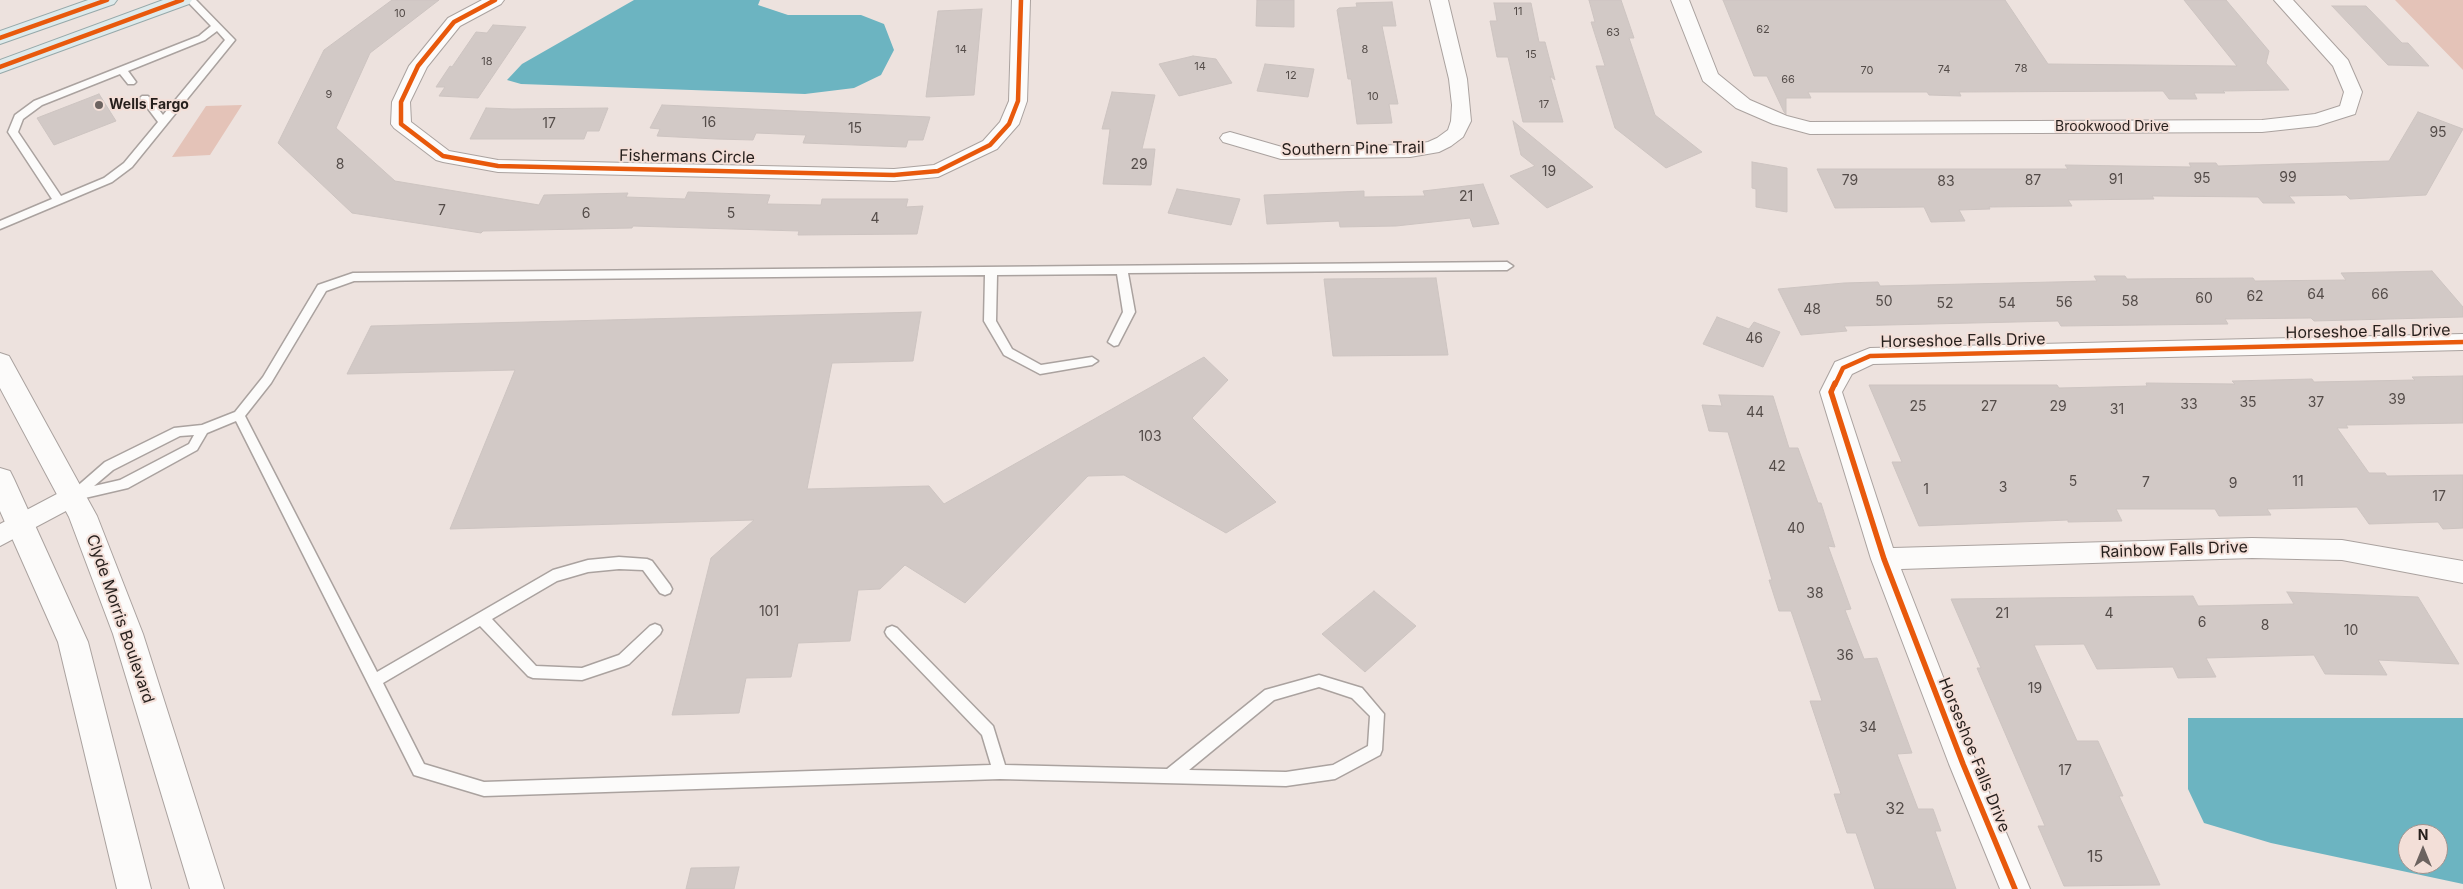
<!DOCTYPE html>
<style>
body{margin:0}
#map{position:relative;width:2463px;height:889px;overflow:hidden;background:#ede2de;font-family:Inter,sans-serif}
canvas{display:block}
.north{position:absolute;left:2398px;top:824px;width:50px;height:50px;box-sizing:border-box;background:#f3dfd8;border:1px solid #a1928d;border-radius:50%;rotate:0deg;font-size:14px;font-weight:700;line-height:20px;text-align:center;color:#261f1c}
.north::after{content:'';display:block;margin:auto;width:18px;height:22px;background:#6c6360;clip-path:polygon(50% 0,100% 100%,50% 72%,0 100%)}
</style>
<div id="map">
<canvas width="2463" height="889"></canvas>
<div class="north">N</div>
</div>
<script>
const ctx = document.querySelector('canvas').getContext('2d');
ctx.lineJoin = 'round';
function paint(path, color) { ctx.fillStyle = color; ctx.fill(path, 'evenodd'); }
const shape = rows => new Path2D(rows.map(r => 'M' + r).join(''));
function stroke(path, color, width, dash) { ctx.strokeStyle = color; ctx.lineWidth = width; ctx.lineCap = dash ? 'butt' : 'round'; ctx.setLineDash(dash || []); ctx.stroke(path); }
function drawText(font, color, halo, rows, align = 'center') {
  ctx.font = font + ' Inter,sans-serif'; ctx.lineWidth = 4; ctx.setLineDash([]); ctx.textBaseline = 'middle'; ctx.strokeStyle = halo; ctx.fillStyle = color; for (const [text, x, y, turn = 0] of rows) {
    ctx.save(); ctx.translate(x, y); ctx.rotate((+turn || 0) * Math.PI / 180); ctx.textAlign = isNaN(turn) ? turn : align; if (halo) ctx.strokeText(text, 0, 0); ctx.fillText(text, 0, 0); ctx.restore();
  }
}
const green = shape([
 [2395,0,2463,0,2463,70],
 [242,105,210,155,172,157,206,106]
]);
const water = shape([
 [634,0,760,0,758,5,788,15,861,15,884,24,894,50,881,75,854,88,805,94,521,84,507,80,522,64],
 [2188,718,2463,718,2463,884,2271,843,2204,823,2188,789],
 [2408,834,2438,834,2438,864,2408,864]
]);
const building = shape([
 [392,0,439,0,370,53,336,128,395,181,539,205,544,195,628,193,626,197,685,199,688,192,770,195,767,204,821,205,822,199,908,199,906,207,923,206,917,234,798,235,799,231,633,226,632,228,483,231,481,233,352,213,278,143,324,50,392,0],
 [1257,0,1294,0,1294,27,1256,26,1257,0],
 [1589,0,1621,0,1634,38,1629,38,1655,115,1702,152,1666,168,1615,128,1596,66,1605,66,1591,22,1595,22,1589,0],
 [1723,0,2005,0,2048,64,2237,66,2184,0,2226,0,2269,51,2266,63,2289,90,2223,91,2225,93,2194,93,2197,99,2169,99,2163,91,1959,92,1961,96,1929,95,1927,92,1808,92,1811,98,1786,98,1786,114,1784,112,1767,76,1754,76,1723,0],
 [1392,2,1396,26,1382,26,1398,104,1389,104,1392,123,1357,124,1351,79,1348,79,1337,10,1339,8,1357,7,1356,3,1392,2],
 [1494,3,1531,3,1539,42,1545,42,1555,80,1550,76,1563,122,1523,122,1508,57,1497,57,1490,21,1497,21,1494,3],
 [2332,6,2366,6,2402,43,2408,43,2429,66,2388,65,2332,6],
 [982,9,974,95,926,97,938,11,982,9],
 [493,25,526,27,478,98,439,96,445,87,436,87,450,66,452,67,476,32,487,33,493,25],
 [1193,56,1216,59,1232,83,1179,96,1159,64,1193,56],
 [1265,64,1314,69,1308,97,1257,91,1265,64],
 [1112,92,1155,95,1142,149,1155,149,1151,185,1103,184,1110,129,1102,129,1112,92],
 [99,94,116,121,54,145,37,118,99,94],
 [662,105,685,106,930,117,923,140,908,140,906,147,803,143,806,135,756,133,753,140,716,139,657,136,660,129,650,128,662,105],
 [486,108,512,109,608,108,599,131,587,131,584,139,470,139,486,108],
 [2418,112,2463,129,2426,195,2350,199,2346,195,2289,196,2295,203,2263,203,2258,197,2152,196,2154,199,2068,200,2072,206,1989,207,1990,209,1959,210,1965,221,1931,222,1924,207,1835,208,1817,169,2068,169,2065,165,2191,167,2189,163,2216,163,2218,166,2389,161,2418,112],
 [1513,121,1593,187,1547,208,1510,176,1535,166,1521,155,1513,121],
 [1752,162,1787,168,1787,212,1756,207,1756,189,1752,188,1752,162],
 [1483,184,1499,224,1473,227,1470,218,1396,226,1340,227,1339,221,1267,224,1264,195,1364,191,1364,197,1425,196,1423,191,1483,184],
 [1177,189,1240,199,1231,225,1168,213,1177,189],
 [2432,271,2463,307,2463,317,2314,321,2311,318,2225,319,2228,324,2061,326,2058,321,1930,324,1844,326,1847,331,1801,335,1778,289,1844,283,1878,282,1880,286,2097,281,2094,276,2125,276,2127,279,2253,278,2255,281,2346,280,2341,273,2432,271],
 [1436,278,1448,355,1333,356,1324,279,1436,278],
 [921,312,913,361,832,363,807,489,929,486,944,504,1204,357,1228,380,1192,418,1276,502,1226,533,1124,475,1088,476,965,603,905,565,880,589,858,590,850,641,798,643,791,677,746,678,739,713,672,715,711,558,754,520,450,529,515,370,347,374,371,326,921,312],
 [1717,317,1749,329,1754,322,1780,332,1763,367,1703,344,1717,317],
 [2463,376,2463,423,2346,425,2348,428,2337,428,2369,473,2385,473,2387,476,2463,475,2463,528,2443,529,2438,522,2369,524,2357,507,2267,509,2271,515,2219,516,2215,509,2116,509,2122,521,2068,522,2068,520,1919,526,1892,462,1902,462,1869,385,2057,385,2059,388,2147,386,2146,383,2235,384,2232,381,2312,379,2314,382,2415,380,2412,377,2463,376],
 [1719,395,1773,396,1789,448,1798,448,1818,503,1821,503,1835,547,1828,546,1851,609,1845,610,1864,659,1877,658,1912,753,1897,754,1918,809,1933,809,1941,831,1935,831,1956,889,1875,889,1856,833,1847,833,1834,794,1841,794,1810,701,1822,701,1791,611,1779,611,1769,580,1772,580,1728,432,1709,431,1702,405,1722,406,1719,395],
 [1374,591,1416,626,1365,672,1322,634,1374,591],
 [2287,592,2418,597,2459,664,2378,660,2387,675,2325,674,2314,655,2206,658,2216,677,2178,678,2173,667,2097,669,2084,644,2034,645,2077,741,2098,741,2123,796,2119,796,2160,885,2064,886,2038,826,2045,826,1977,668,1981,668,1951,599,2193,596,2198,606,2294,604,2287,592],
 [739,867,734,889,686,889,691,868,739,867]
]);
const service = shape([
 [186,0,196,0,235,40,132,167,112,182,0,229,0,221,52,199,8,132,15,115,34,101,199,36,211,26,186,0],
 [217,31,225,40,163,115,148,96,142,96,140,98,158,122,124,163,104,178,61,196,18,132,23,119,42,105,120,74,128,84,134,84,136,82,128,71,205,40,217,31],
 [1507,262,1513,266,1507,270,1128,273,1135,312,1118,345,1114,346,1108,342,1123,312,1117,274,997,275,996,321,1012,349,1041,365,1092,357,1098,361,1092,365,1040,374,1004,355,984,321,985,275,354,281,326,291,271,383,245,416,377,672,553,570,588,560,619,557,647,559,652,561,670,585,672,589,670,593,665,595,660,593,643,570,619,569,588,572,557,581,492,619,536,666,582,668,619,655,650,626,655,624,660,626,662,630,660,634,629,664,624,666,582,680,533,678,528,676,480,626,383,683,424,764,484,782,991,765,982,735,887,636,885,632,887,628,892,626,897,628,993,726,1005,765,1167,769,1265,690,1319,675,1362,688,1384,714,1382,750,1380,755,1335,779,1286,786,1000,779,484,796,414,775,236,421,207,433,197,450,128,488,72,501,67,500,66,496,105,462,174,428,202,425,235,412,263,377,318,285,353,273,1507,262],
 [194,435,189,444,120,480,94,486,113,470,180,436,194,435],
 [1319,687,1352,698,1370,716,1368,746,1333,765,1286,772,1189,770,1274,700,1319,687]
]);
const minor = shape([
 [482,0,504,0,501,4,460,26,427,67,410,102,411,122,449,151,498,160,894,169,934,165,983,141,1000,122,1009,101,1012,0,1030,0,1027,101,1019,124,997,149,938,177,894,181,498,172,443,162,436,160,394,128,391,124,392,102,409,66,448,18,482,0],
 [1430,0,1448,0,1467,79,1471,121,1463,137,1451,146,1439,152,1410,157,1281,159,1223,142,1220,138,1223,134,1230,132,1282,147,1410,145,1428,142,1437,138,1448,130,1451,121,1452,105,1449,79,1430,0],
 [1671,0,1689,0,1718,74,1750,100,1787,116,1810,122,2262,120,2315,114,2340,106,2344,92,2333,66,2274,0,2293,0,2348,60,2362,92,2355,114,2317,126,2262,132,1810,134,1773,124,1736,108,1703,81,1671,0],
 [2463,334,2463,350,1873,364,1852,374,1842,392,1893,548,2252,538,2342,540,2463,561,2463,583,2342,560,2252,558,1901,569,1977,764,2030,889,2000,889,1949,764,1871,559,1820,392,1835,362,1870,348,2463,334],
 [72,486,81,489,84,496,81,503,0,546,0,524,72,486]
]);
const tertiary = shape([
 [0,353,9,356,97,516,143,634,224,889,190,889,113,634,69,517,0,388,0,353],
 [0,468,10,471,14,479,88,642,151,889,117,889,58,642,0,511,0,468]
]);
const primary = shape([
 [88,0,117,0,114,4,0,44,0,31,88,0],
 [163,0,192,0,189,4,0,73,0,60,163,0]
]);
const cyclewayFar1 = shape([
 [495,0,454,22,418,66,401,102,401,124,443,156,498,166,894,175,938,171,990,145,1009,124,1018,101,1021,0],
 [0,38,107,0],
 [0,67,182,0],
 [1835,385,1843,368,1870,356,2463,342]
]);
const cycleway = shape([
 [1835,383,1831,392,1884,559,1963,764,2015,889]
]);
const markers = [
 [99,105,5,"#6c6360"]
];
const farNumbernames = [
 ["11",1518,12],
 ["10",400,14],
 ["62",1763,30],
 ["63",1613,33],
 ["14",961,50],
 ["8",1365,50],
 ["15",1531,55],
 ["18",487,62],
 ["14",1200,67],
 ["78",2021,69],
 ["74",1944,70],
 ["70",1867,71],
 ["12",1291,76],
 ["66",1788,80],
 ["9",329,95],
 ["10",1373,97],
 ["17",1544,105]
];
const farPoinames = [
 ["Wells Fargo",109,105]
];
const numberNames = [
 ["16",709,123],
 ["17",549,124],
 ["15",855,129],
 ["95",2438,133],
 ["8",340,165],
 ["29",1139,165],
 ["19",1549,172],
 ["99",2288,178],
 ["95",2202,179],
 ["91",2116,180],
 ["79",1850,181],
 ["87",2033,181],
 ["83",1946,182],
 ["21",1466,197],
 ["7",442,211],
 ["6",586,214],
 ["5",731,214],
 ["4",875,219],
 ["64",2316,295],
 ["66",2380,295],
 ["62",2255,297],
 ["60",2204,299],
 ["50",1884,302],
 ["58",2130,302],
 ["56",2064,303],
 ["52",1945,304],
 ["54",2007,304],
 ["48",1812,310],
 ["46",1754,339],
 ["39",2397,400],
 ["35",2248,403],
 ["37",2316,403],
 ["33",2189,405],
 ["25",1918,407],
 ["27",1989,407],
 ["29",2058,407],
 ["31",2117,410],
 ["44",1755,413],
 ["103",1150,437],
 ["42",1777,467],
 ["5",2073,482],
 ["11",2298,482],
 ["7",2146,483],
 ["9",2233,484],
 ["3",2003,488],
 ["1",1926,490],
 ["17",2439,497],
 ["40",1796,529],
 ["38",1815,594],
 ["101",769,612],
 ["21",2002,614],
 ["4",2109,614],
 ["6",2202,623],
 ["8",2265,626],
 ["10",2351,631],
 ["36",1845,656],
 ["19",2035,689],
 ["34",1868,728],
 ["17",2065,771]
];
const farStreetnames = [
 ["Brookwood Drive",2112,127]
];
const streetNames = [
 ["Southern Pine Trail",1353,149,-1],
 ["Fishermans Circle",687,157,1],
 ["Horseshoe Falls Drive",2368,332,-1],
 ["Horseshoe Falls Drive",1963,341,-1],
 ["Rainbow Falls Drive",2174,550,-2],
 ["Clyde Morris Boulevard",120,619,71],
 ["Horseshoe Falls Drive",1974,755,68]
];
const nearNumbernames = [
 ["32",1895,809],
 ["15",2095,857]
];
paint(green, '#e4c3b8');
paint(water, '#6cb4c1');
paint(building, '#d2c9c6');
stroke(building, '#cdc4c1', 1);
stroke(service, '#aaa29f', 3);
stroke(minor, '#aaa29f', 2);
stroke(tertiary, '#aaa29f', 2);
stroke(primary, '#96a9aa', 2);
paint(service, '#fcfbfa');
paint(minor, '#fcfbfa');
paint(tertiary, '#fcfbfa');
paint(primary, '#deeaeb');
stroke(cyclewayFar1, '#e8590c', 4.5);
stroke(cycleway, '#e8590c', 5.5);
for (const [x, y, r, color] of markers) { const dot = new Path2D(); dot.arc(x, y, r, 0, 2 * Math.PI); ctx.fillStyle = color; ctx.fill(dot); stroke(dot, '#f3dfd8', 2); }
drawText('11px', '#544c49', null, farNumbernames);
drawText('bold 14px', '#261f1c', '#f3dfd8', farPoinames, 'left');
drawText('14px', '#544c49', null, numberNames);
drawText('14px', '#261f1c', '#f3dfd8', farStreetnames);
drawText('16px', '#261f1c', '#f3dfd8', streetNames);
drawText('16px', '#544c49', null, nearNumbernames);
</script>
